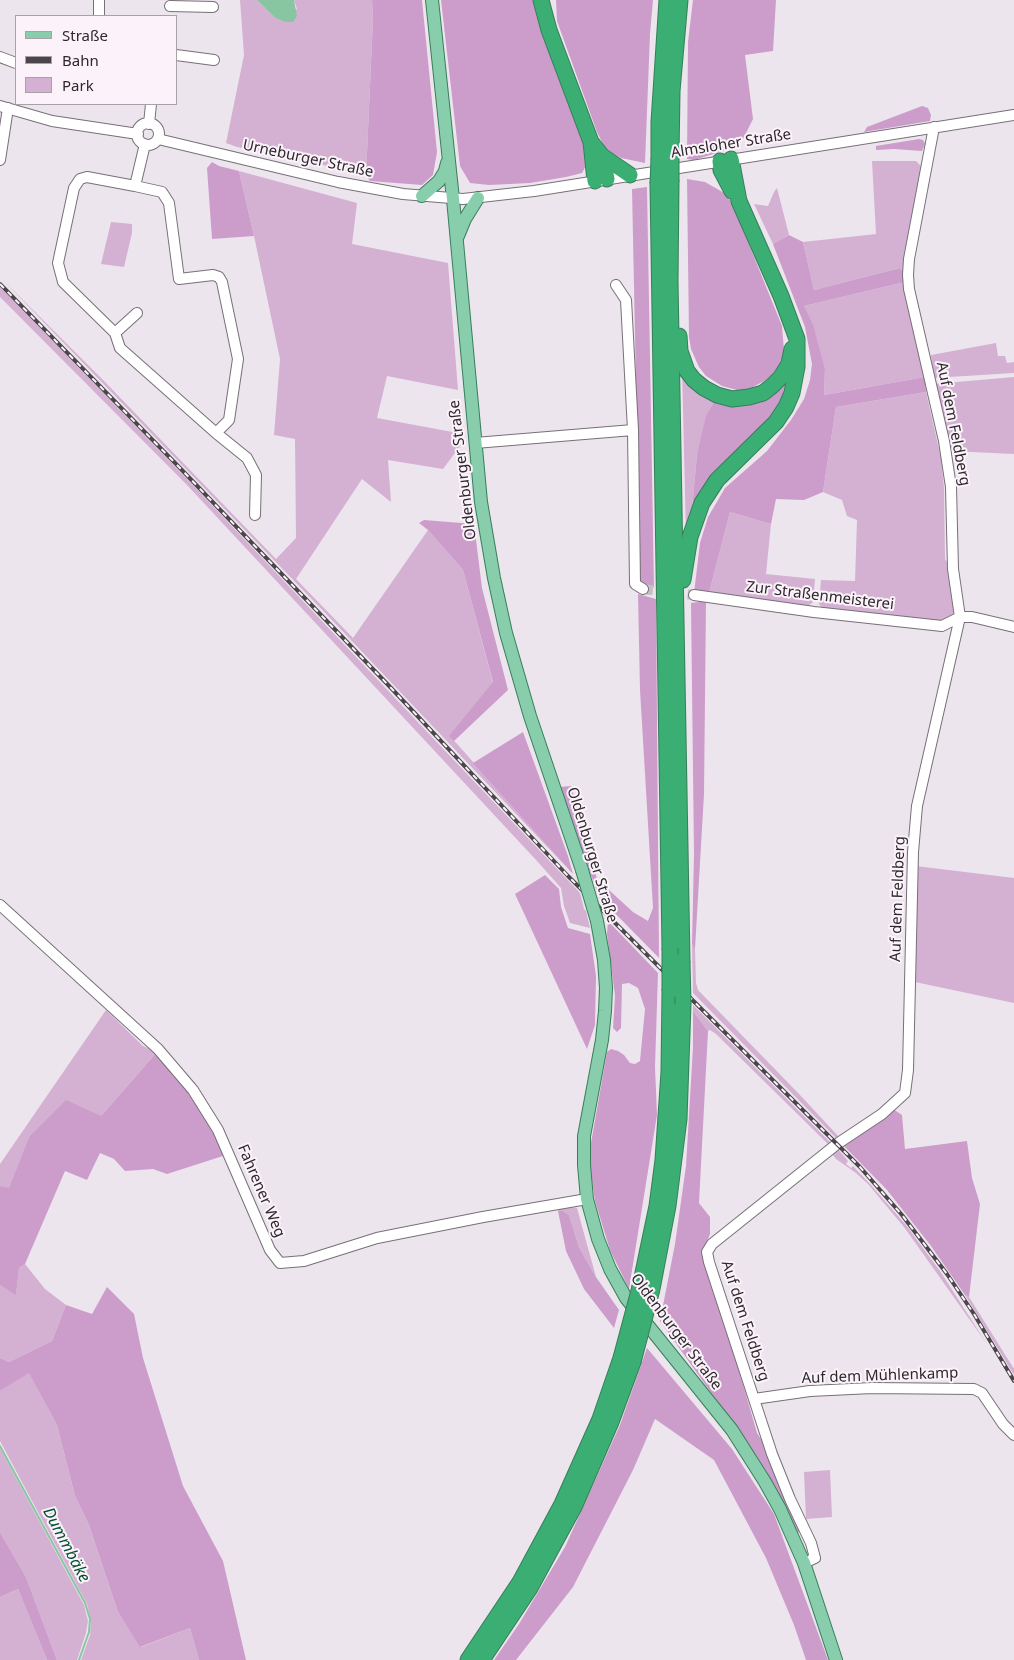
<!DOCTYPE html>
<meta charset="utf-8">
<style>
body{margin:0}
#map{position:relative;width:1014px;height:1660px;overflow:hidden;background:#ede5ed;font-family:"Noto Sans",sans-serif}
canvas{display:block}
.legend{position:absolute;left:15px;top:15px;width:162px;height:90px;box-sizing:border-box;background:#fbf2fa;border:1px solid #a8a1a7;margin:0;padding:6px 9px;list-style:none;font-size:15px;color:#2c282b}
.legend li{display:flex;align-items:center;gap:10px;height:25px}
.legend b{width:25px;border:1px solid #a8a1a7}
</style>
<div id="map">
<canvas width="1014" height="1660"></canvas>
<ul class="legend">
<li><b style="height:6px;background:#89ceac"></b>Straße</li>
<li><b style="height:6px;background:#4b464a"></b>Bahn</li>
<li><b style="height:14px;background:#d4b1d3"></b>Park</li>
</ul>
</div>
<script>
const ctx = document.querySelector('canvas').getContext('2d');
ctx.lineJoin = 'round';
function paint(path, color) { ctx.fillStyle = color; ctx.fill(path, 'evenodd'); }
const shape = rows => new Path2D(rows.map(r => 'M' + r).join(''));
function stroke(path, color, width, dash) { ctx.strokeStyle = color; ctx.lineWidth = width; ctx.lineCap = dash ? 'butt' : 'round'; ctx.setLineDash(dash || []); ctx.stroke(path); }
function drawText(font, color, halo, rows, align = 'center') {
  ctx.font = font + ' "Noto Sans",sans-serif'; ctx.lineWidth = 4; ctx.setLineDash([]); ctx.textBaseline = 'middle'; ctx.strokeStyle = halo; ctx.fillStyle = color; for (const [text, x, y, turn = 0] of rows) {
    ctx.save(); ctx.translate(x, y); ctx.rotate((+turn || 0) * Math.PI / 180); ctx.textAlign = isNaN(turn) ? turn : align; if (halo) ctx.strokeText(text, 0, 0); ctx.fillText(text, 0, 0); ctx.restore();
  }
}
const green = shape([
 [240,0,257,0,274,17,297,9,294,0,372,0,373,18,366,176,315,163,237,147,226,143,244,55],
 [872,161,916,161,922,167,905,273,900,268,814,290,803,242,876,234],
 [239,171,357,203,352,244,448,263,458,390,387,376,377,418,458,433,461,445,443,469,388,460,391,502,362,479,296,579,353,638,428,530,463,570,493,683,450,736,573,874,330,618,0,277,104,381,276,559,296,538,295,439,274,435,280,359,254,236],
 [777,188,789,235,773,244,754,204,768,206,774,192],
 [111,222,132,224,132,233,124,267,101,264],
 [905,282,925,377,824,395,825,369,804,306],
 [0,287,191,483,580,893,584,909,586,911,590,928,570,923,564,906,561,888,537,861,187,485,0,297],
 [996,343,998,356,1005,356,1007,363,1014,362,1014,373,933,378,931,355],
 [682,368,715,401,697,455,691,519,686,536],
 [1014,377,1014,454,950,451,934,384],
 [926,392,941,458,944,488,945,559,951,569,957,614,938,623,824,610,819,604,821,580,855,581,857,520,847,516,842,500,823,492,836,407],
 [730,512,771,524,766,574,815,579,813,602,807,607,709,593],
 [916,866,1014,878,1014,1003,915,982],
 [692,944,695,949,696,983,698,990,800,1095,840,1138,838,1140,693,993],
 [693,1005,831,1143,829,1145,716,1034,710,1030,708,1031,693,1011],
 [106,1010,143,1046,157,1052,101,1116,29,1137,9,1189,0,1186,0,1164],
 [837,1148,848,1161,846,1164,851,1168,853,1166,870,1184,906,1225,940,1271,987,1344,904,1227,868,1184,856,1173,836,1159,833,1155,833,1152],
 [570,1207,577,1208,596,1277,579,1247,569,1215,563,1211,558,1211,559,1208],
 [25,1264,45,1289,66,1305,52,1341,9,1362,0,1358,0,1285,16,1294,19,1268],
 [965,1295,969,1297,1014,1369,1014,1375],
 [29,1372,57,1425,75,1496,89,1525,118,1612,141,1647,190,1628,199,1660,81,1660,90,1635,91,1622,87,1604,0,1441,0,1391],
 [0,1448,84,1605,88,1621,86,1633,77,1660,57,1660,26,1577,0,1532],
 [830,1470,832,1517,806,1519,804,1472],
 [18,1589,47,1660,0,1660,0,1597]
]);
const forest = shape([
 [372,0,422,0,437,152,433,175,422,185,370,181,366,176,373,18],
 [441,0,538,0,585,144,587,164,582,173,566,177,530,183,489,185,470,183,460,166],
 [556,0,653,0,650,34,645,163,621,158,606,150,597,132,557,21],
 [693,0,776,0,773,51,745,55,753,119,743,139,726,150,694,160,687,159,688,42],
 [922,106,928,108,931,115,930,121,864,132,867,127],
 [919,139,923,140,925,144,922,151,894,149,876,150,876,146],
 [212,162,219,166,239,171,254,236,212,239,207,168],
 [687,179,705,182,726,194,733,205,782,326,784,350,782,359,778,368,766,380,747,390,737,390,722,386,706,376,699,367,691,349,689,337],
 [647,187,654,587,640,582,632,189],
 [789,235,803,242,814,290,900,268,905,273,905,282,804,306,813,325,825,369,824,395,925,377,926,392,836,407,823,492,804,500,776,499,771,524,730,512,709,593,694,593,700,543,708,517,725,488,767,451,791,420,804,399,810,380,812,364,805,327,773,244],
 [792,373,782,405,691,519,697,455,706,416,715,401,724,403],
 [424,520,474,524,482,588,508,690,454,741,449,736,493,682,463,570,428,530,419,523],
 [638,594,656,599,659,958,599,897,559,787,571,786,597,879,633,912,648,921,653,908,640,690],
 [706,601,704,794,695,949,692,944,694,854,691,603],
 [523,732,568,856,573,874,473,763],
 [545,875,559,889,561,907,568,928,590,934,596,976,595,1025,587,1049,515,894],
 [608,921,658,973,655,1067,657,1115,629,1289,610,1250,595,1201,591,1173,591,1143,607,1052,611,1049,618,1051,624,1055,630,1063,635,1064,640,1061,645,1009,638,988,629,983,622,984,621,1028,617,1032,613,1028,615,996,607,934],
 [693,1011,708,1031,699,1203,710,1217,710,1234,704,1249,757,1433,767,1448,801,1532,795,1533,758,1459,660,1321,675,1244,686,1166,693,1047],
 [157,1052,192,1095,226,1155,167,1174,153,1169,125,1171,114,1159,100,1153,87,1180,65,1171,25,1264,19,1268,16,1295,0,1285,0,1186,9,1188,29,1137,66,1100,101,1116],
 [893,1109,902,1115,905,1149,967,1141,972,1178,980,1204,969,1297,965,1295,931,1246,887,1190,843,1145],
 [558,1211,563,1211,569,1215,579,1247,596,1277,619,1310,614,1328,584,1289,566,1251],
 [107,1287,134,1314,143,1358,183,1486,223,1561,246,1660,199,1660,190,1628,140,1647,118,1612,89,1525,75,1496,57,1425,29,1373,0,1391,0,1358,9,1362,52,1341,66,1305,92,1314],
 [647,1348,732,1449,774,1514,828,1660,806,1660,794,1625,766,1558,714,1460,655,1419,633,1470,573,1587,516,1660,494,1660,519,1624,565,1547,620,1425],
 [0,1532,26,1577,57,1660,47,1660,18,1589,0,1597]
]);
const water = shape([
 [257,0,294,0,297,16,293,22,285,22,274,17]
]);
const stream = shape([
 [0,1446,85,1603,90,1619,89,1632,79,1660]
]);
const minorTunnel = shape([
 [643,589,694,595]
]);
const minor = shape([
 [170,6,213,7],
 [99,16,99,0],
 [176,55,214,60],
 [0,57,16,63],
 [0,106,52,121,138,134],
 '137 134a11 11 0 1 1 22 0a11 11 0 1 1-22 0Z',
 [149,124,151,104],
 [158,139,338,182,403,194,463,199,534,191,1014,115],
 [145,144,135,186,87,177,80,179,74,188,58,263,63,282,115,333,120,348,216,433,247,458,256,475,255,515],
 [0,160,8,108],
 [135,186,162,192,169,203,179,279,213,275,219,277,222,282,238,359,229,420,216,433],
 [616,285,626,300,633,430,635,584,643,589],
 [115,333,137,313],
 [475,443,633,430],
 [694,595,814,612,942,626,960,617,972,617,1014,627],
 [0,905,158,1049,193,1090,218,1130,270,1250,280,1263,304,1261,377,1238,483,1217,587,1199],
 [754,1399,810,1391,872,1388,974,1389,982,1393,1003,1424,1014,1435],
 [804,1563,815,1558,811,1543,790,1499,772,1454,709,1262,707,1252,712,1244,837,1144,882,1114,905,1093,908,1070,913,852,917,806,960,617,953,569,951,487,944,441,909,289,908,275,909,259,934,127]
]);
const major = shape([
 [432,0,453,199,481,502,494,578,506,633,530,716,582,870],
 [422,196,439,181,445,171,447,163],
 [458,236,465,219,478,198],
 [597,921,604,960,606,988,605,1011,602,1040,584,1136,584,1165,587,1199,598,1239,610,1269,626,1298,732,1430,765,1482,780,1509,804,1563,836,1660]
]);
const highway = shape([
 [541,0,549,30,591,142,595,181],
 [591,142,602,156,630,175],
 [671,155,672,91,680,0],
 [602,156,607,179],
 [659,158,659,122,667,0],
 [720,161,721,170,732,191],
 [671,182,670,281,682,961],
 [658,184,670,948],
 [679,336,680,351,687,371,694,380,704,388,717,395,732,399,749,397,763,393,772,386,781,377,789,364,792,349],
 [683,580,690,537,702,503,717,480,776,422,786,407,792,393,797,367,797,339,781,296,739,201,731,159],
 [640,1287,657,1206,663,1160,669,1072,670,991],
 [652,1289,668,1206,679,1119,683,1004],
 [468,1660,520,1582,562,1504,600,1419,621,1358],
 [482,1660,530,1588,574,1507,611,1422,633,1362]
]);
const rail = shape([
 [0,284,180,468,393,690,568,876,860,1167,902,1215,947,1274,974,1314,1014,1381]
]);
const majorBridge = shape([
 [582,870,597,921]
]);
const highwayBridge = shape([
 [671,155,671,182],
 [658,184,659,158],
 [670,948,670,991],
 [682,961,683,1004],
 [621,1358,640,1287],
 [633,1362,652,1289]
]);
const streetNames = [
 ["Almsloher Straße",731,144,-9],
 ["Urneburger Straße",308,159,12],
 ["Auf dem Feldberg",953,424,79],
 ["Oldenburger Straße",463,470,-97],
 ["Zur Straßenmeisterei",820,596,7],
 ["Oldenburger Straße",592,855,73],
 ["Auf dem Feldberg",898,899,-88],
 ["Fahrener Weg",261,1191,67],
 ["Auf dem Feldberg",745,1321,72],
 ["Oldenburger Straße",676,1332,53],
 ["Auf dem Mühlenkamp",880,1376,-2]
];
const waterNames = [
 ["Dummbäke",66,1545,62]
];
paint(green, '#d4b1d3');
paint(forest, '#cc9dcb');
paint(water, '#88c6a1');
stroke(stream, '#88c6a1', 2);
stroke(minorTunnel, '#c6bfc6', 10, [10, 5]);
stroke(minor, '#777077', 12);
stroke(major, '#367f5a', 14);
stroke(highway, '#367f5a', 17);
stroke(minor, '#fff', 10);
stroke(major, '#89ceac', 12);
stroke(highway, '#3bae74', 15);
stroke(rail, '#4b464a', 4);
stroke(rail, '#fbf2fa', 2, [5.5]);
stroke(majorBridge, '#367f5a', 14, []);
stroke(highwayBridge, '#367f5a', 17, []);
stroke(majorBridge, '#89ceac', 12);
stroke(highwayBridge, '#3bae74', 15);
drawText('15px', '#2c282b', '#fbf2fa', streetNames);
drawText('italic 16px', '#00512f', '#fbf2fa', waterNames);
</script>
